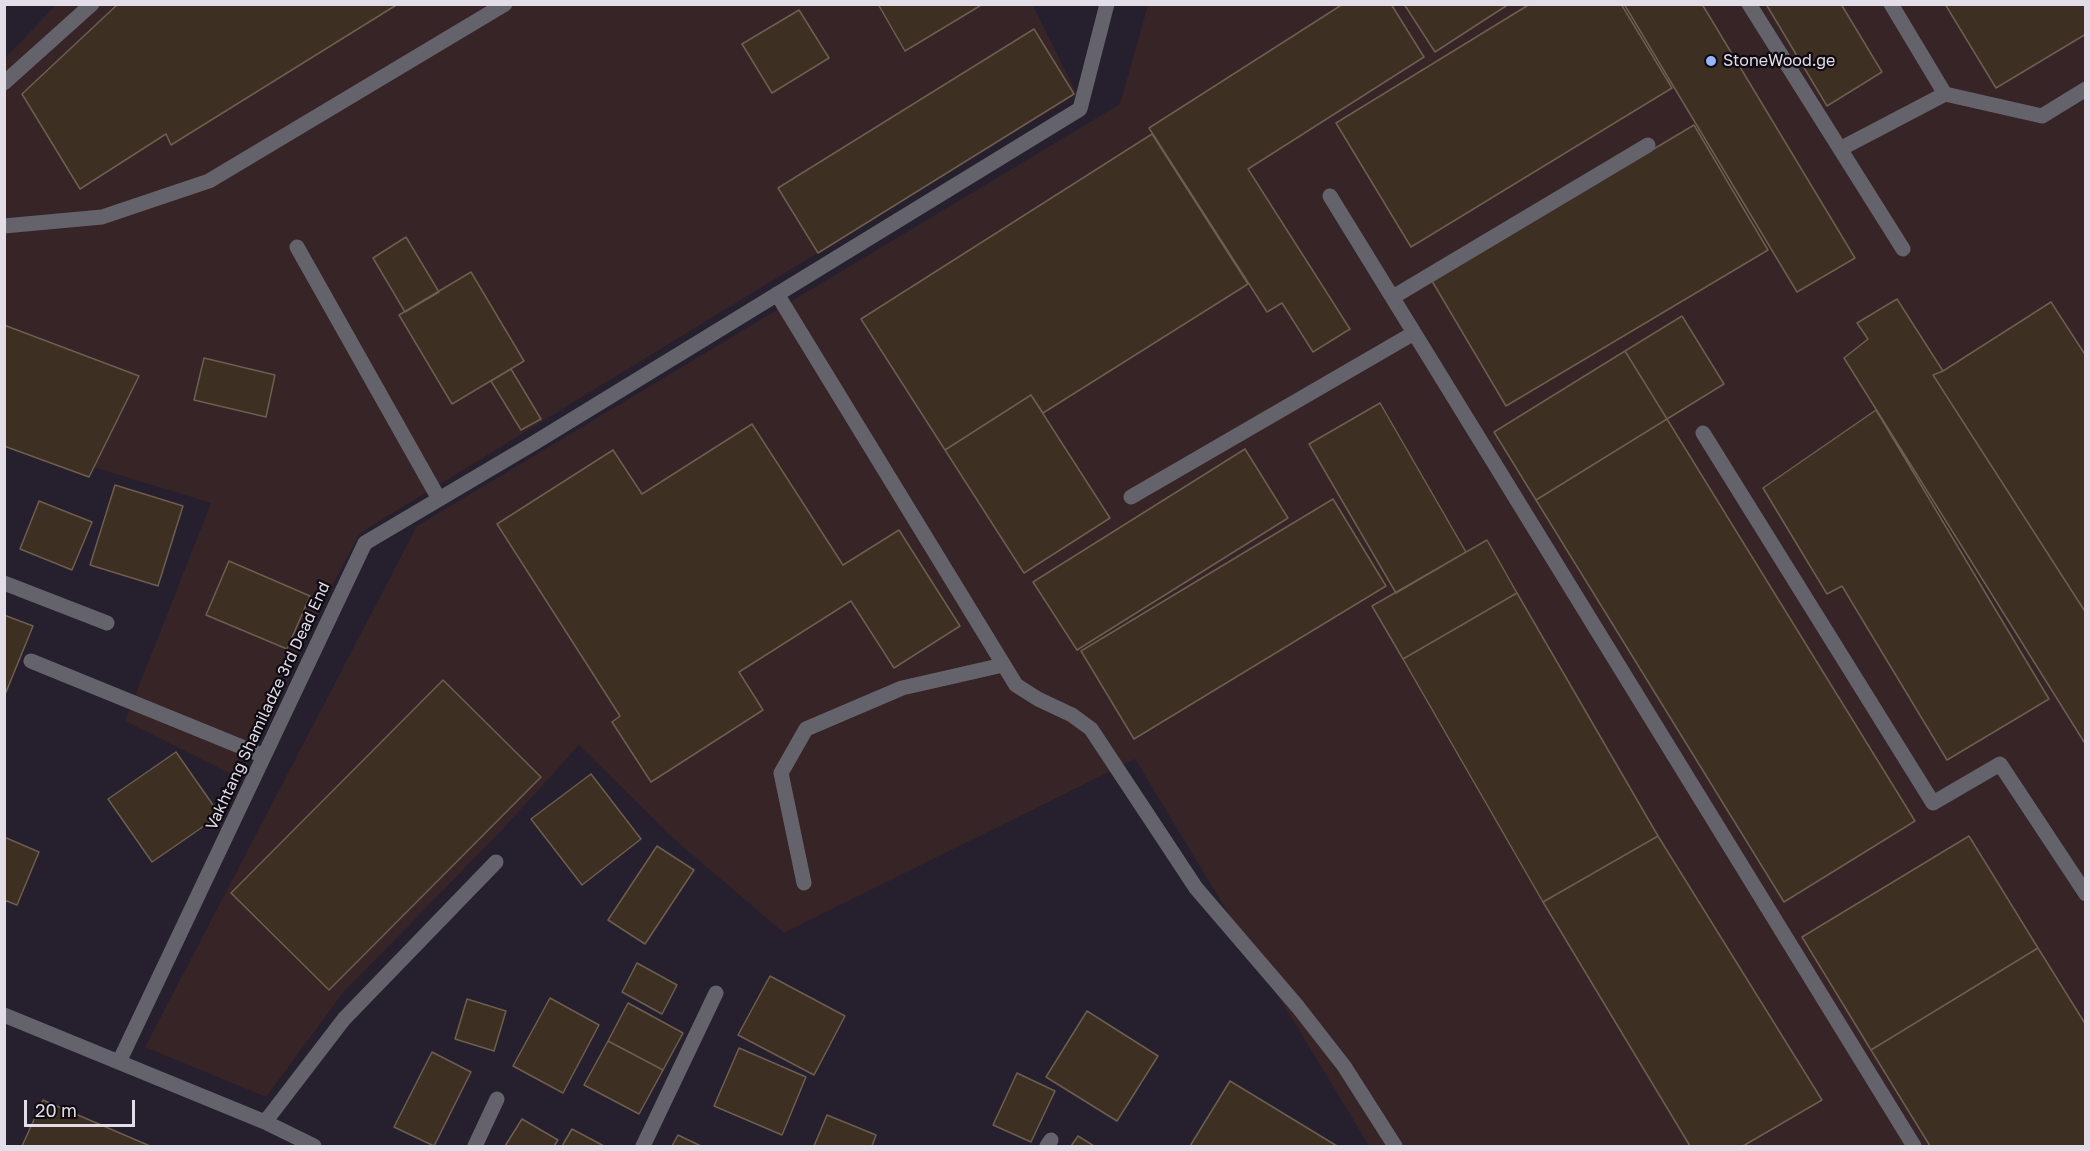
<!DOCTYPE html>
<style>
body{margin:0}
#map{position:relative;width:2090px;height:1151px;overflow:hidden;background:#261f2e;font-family:"Golos Text",sans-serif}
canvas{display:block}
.frame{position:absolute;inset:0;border:6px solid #e2dde7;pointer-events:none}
.scale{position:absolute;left:24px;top:1100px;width:111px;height:27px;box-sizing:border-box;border:3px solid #e2dde7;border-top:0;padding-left:8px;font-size:18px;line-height:21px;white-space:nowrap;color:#e2dde7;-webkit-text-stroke:4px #0e0a11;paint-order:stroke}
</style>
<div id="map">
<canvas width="2090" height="1151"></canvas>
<div class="frame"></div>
<div class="scale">20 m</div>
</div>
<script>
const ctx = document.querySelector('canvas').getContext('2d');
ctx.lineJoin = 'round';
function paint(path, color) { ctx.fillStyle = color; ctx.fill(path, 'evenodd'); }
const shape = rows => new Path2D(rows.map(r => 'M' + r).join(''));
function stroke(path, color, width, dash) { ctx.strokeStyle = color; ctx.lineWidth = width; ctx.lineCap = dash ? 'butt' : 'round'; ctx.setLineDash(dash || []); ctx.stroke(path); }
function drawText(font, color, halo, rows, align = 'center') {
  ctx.font = font + ' "Golos Text",sans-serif'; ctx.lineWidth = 4.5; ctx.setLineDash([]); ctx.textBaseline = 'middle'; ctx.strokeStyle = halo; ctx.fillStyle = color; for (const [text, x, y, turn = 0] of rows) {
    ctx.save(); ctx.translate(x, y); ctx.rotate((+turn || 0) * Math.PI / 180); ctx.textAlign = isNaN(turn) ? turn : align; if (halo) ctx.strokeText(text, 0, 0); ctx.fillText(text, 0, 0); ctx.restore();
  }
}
const industrial = shape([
 [1032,4,1077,94,360,533,233,775,125,721,211,503,5,440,4,59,56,5],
 [1148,5,2085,5,2085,1146,1369,1146,1135,759,784,933,674,839,579,745,501,831,342,994,266,1097,145,1047,417,526,1120,104]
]);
const building = shape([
 [118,4,398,4,171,145,166,134,80,189,22,94,118,4],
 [878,4,983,4,905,51,878,4],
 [1343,4,1391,4,1424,57,1248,169,1350,329,1313,352,1282,303,1267,312,1149,128,1343,4],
 [1404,4,1509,4,1435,52,1404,4],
 [1530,4,1621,4,1672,88,1411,247,1336,123,1530,4],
 [1624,4,1702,4,1855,258,1797,292,1624,4],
 [1766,4,1841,4,1882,72,1827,106,1766,4],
 [1945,4,2086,4,2086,34,1996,88,1945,4],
 [799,10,829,58,772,93,742,44,799,10],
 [1034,29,1074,94,818,253,778,188,1034,29],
 [1694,125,1768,250,1506,406,1432,281,1694,125],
 [1152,134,1248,284,1043,413,1031,395,945,450,861,319,1152,134],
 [406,237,439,292,405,312,373,258,406,237],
 [471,272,524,361,452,404,399,315,471,272],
 [1897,299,1943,371,1933,375,2086,613,2086,745,1844,358,1868,339,1857,323,1897,299],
 [2051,302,2086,356,2086,613,1933,375,1943,371,2051,302],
 [1682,316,1724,384,1667,419,1625,351,1682,316],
 [4,325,139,376,89,477,4,446,4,325],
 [1625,351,1667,419,1536,500,1494,432,1625,351],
 [204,358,275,375,266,417,194,400,204,358],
 [511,369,541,419,521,430,491,381,511,369],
 [1031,395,1110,518,1024,573,945,450,1031,395],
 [1380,403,1466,552,1396,593,1309,444,1380,403],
 [1876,410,2049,699,1947,760,1842,586,1827,594,1763,488,1876,410],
 [1667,419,1915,821,1784,902,1536,500,1667,419],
 [752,424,843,565,899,530,960,626,894,668,851,601,739,672,763,710,651,782,612,722,620,716,497,524,613,450,642,494,752,424],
 [1245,449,1288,518,1077,650,1033,582,1245,449],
 [115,485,183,506,158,586,90,565,115,485],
 [1333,499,1386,586,1134,739,1081,651,1333,499],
 [39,501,92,522,72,570,20,549,39,501],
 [1487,540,1517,593,1403,659,1372,606,1487,540],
 [229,561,310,596,287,649,206,615,229,561],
 [1517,593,1658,836,1543,902,1403,659,1517,593],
 [4,615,33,626,4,697,4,615],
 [443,680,541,777,329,990,231,893,443,680],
 [176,752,220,815,152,862,108,799,176,752],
 [591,774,641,839,582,885,531,819,591,774],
 [1658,836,1822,1100,1743,1146,1690,1146,1543,902,1658,836],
 [1969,836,2038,948,1871,1050,1802,937,1969,836],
 [4,837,39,852,17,905,4,900,4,837],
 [657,846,694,870,645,944,608,920,657,846],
 [2038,948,2086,1025,2086,1146,1930,1146,1871,1050,2038,948],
 [637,963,677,985,662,1014,622,992,637,963],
 [770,976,845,1016,814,1075,738,1035,770,976],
 [550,998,599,1025,563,1093,513,1066,550,998],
 [467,999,506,1011,494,1051,455,1039,467,999],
 [628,1003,683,1033,663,1070,608,1041,628,1003],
 [1087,1011,1158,1056,1117,1121,1046,1077,1087,1011],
 [608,1041,663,1070,639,1114,584,1085,608,1041],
 [739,1048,806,1077,782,1135,714,1106,739,1048],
 [432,1052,471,1072,434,1146,394,1127,432,1052],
 [1017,1073,1055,1091,1031,1142,993,1125,1017,1073],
 [1230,1081,1337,1146,1190,1146,1230,1081],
 [43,1100,150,1146,22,1146,43,1100],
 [827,1115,876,1135,872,1146,814,1146,827,1115],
 [522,1119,558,1140,554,1146,505,1146,522,1119],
 [572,1129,604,1146,562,1146,572,1129],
 [678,1135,701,1146,672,1146,678,1135],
 [1078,1136,1094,1146,1071,1146,1078,1136]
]);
const minor = shape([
 [1749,4,1903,249],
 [1891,4,1945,94],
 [4,83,92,4],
 [1840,149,1945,94,2042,116,2086,89],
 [1330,196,1914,1146],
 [4,226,102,217,209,181,505,4],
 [297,247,439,499],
 [777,294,1016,685,1038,699,1072,715,1091,729,1196,888,1298,1007,1344,1066,1395,1146],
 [1393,297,1648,145],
 [1703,433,1933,803,2000,764,2086,894],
 [1131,497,1414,333],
 [4,583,107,623],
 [31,661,264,756],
 [804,883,781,773,806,729,902,688,1003,665],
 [4,1015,265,1122,314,1146],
 [119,1062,365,543,534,443,1080,109,1107,4],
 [265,1122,344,1019,496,862],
 [475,1146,497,1099],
 [643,1146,716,993],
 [1047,1146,1051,1140]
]);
const markers = [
 [1711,61,6,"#97b6fd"]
];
const poiNames = [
 ["StoneWood.ge",1723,61]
];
const streetNames = [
 ["Vakhtang Shamiladze 3rd Dead End",268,706,-65]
];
paint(industrial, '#372426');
paint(building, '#3d3023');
stroke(building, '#6d5e4f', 1.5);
stroke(minor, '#64636c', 15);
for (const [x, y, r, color] of markers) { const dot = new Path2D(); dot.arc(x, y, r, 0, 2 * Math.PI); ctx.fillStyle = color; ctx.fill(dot); stroke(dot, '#0e0a11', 2); }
drawText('16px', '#e2dde7', '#0e0a11', poiNames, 'left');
drawText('16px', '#e2dde7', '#0e0a11', streetNames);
</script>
